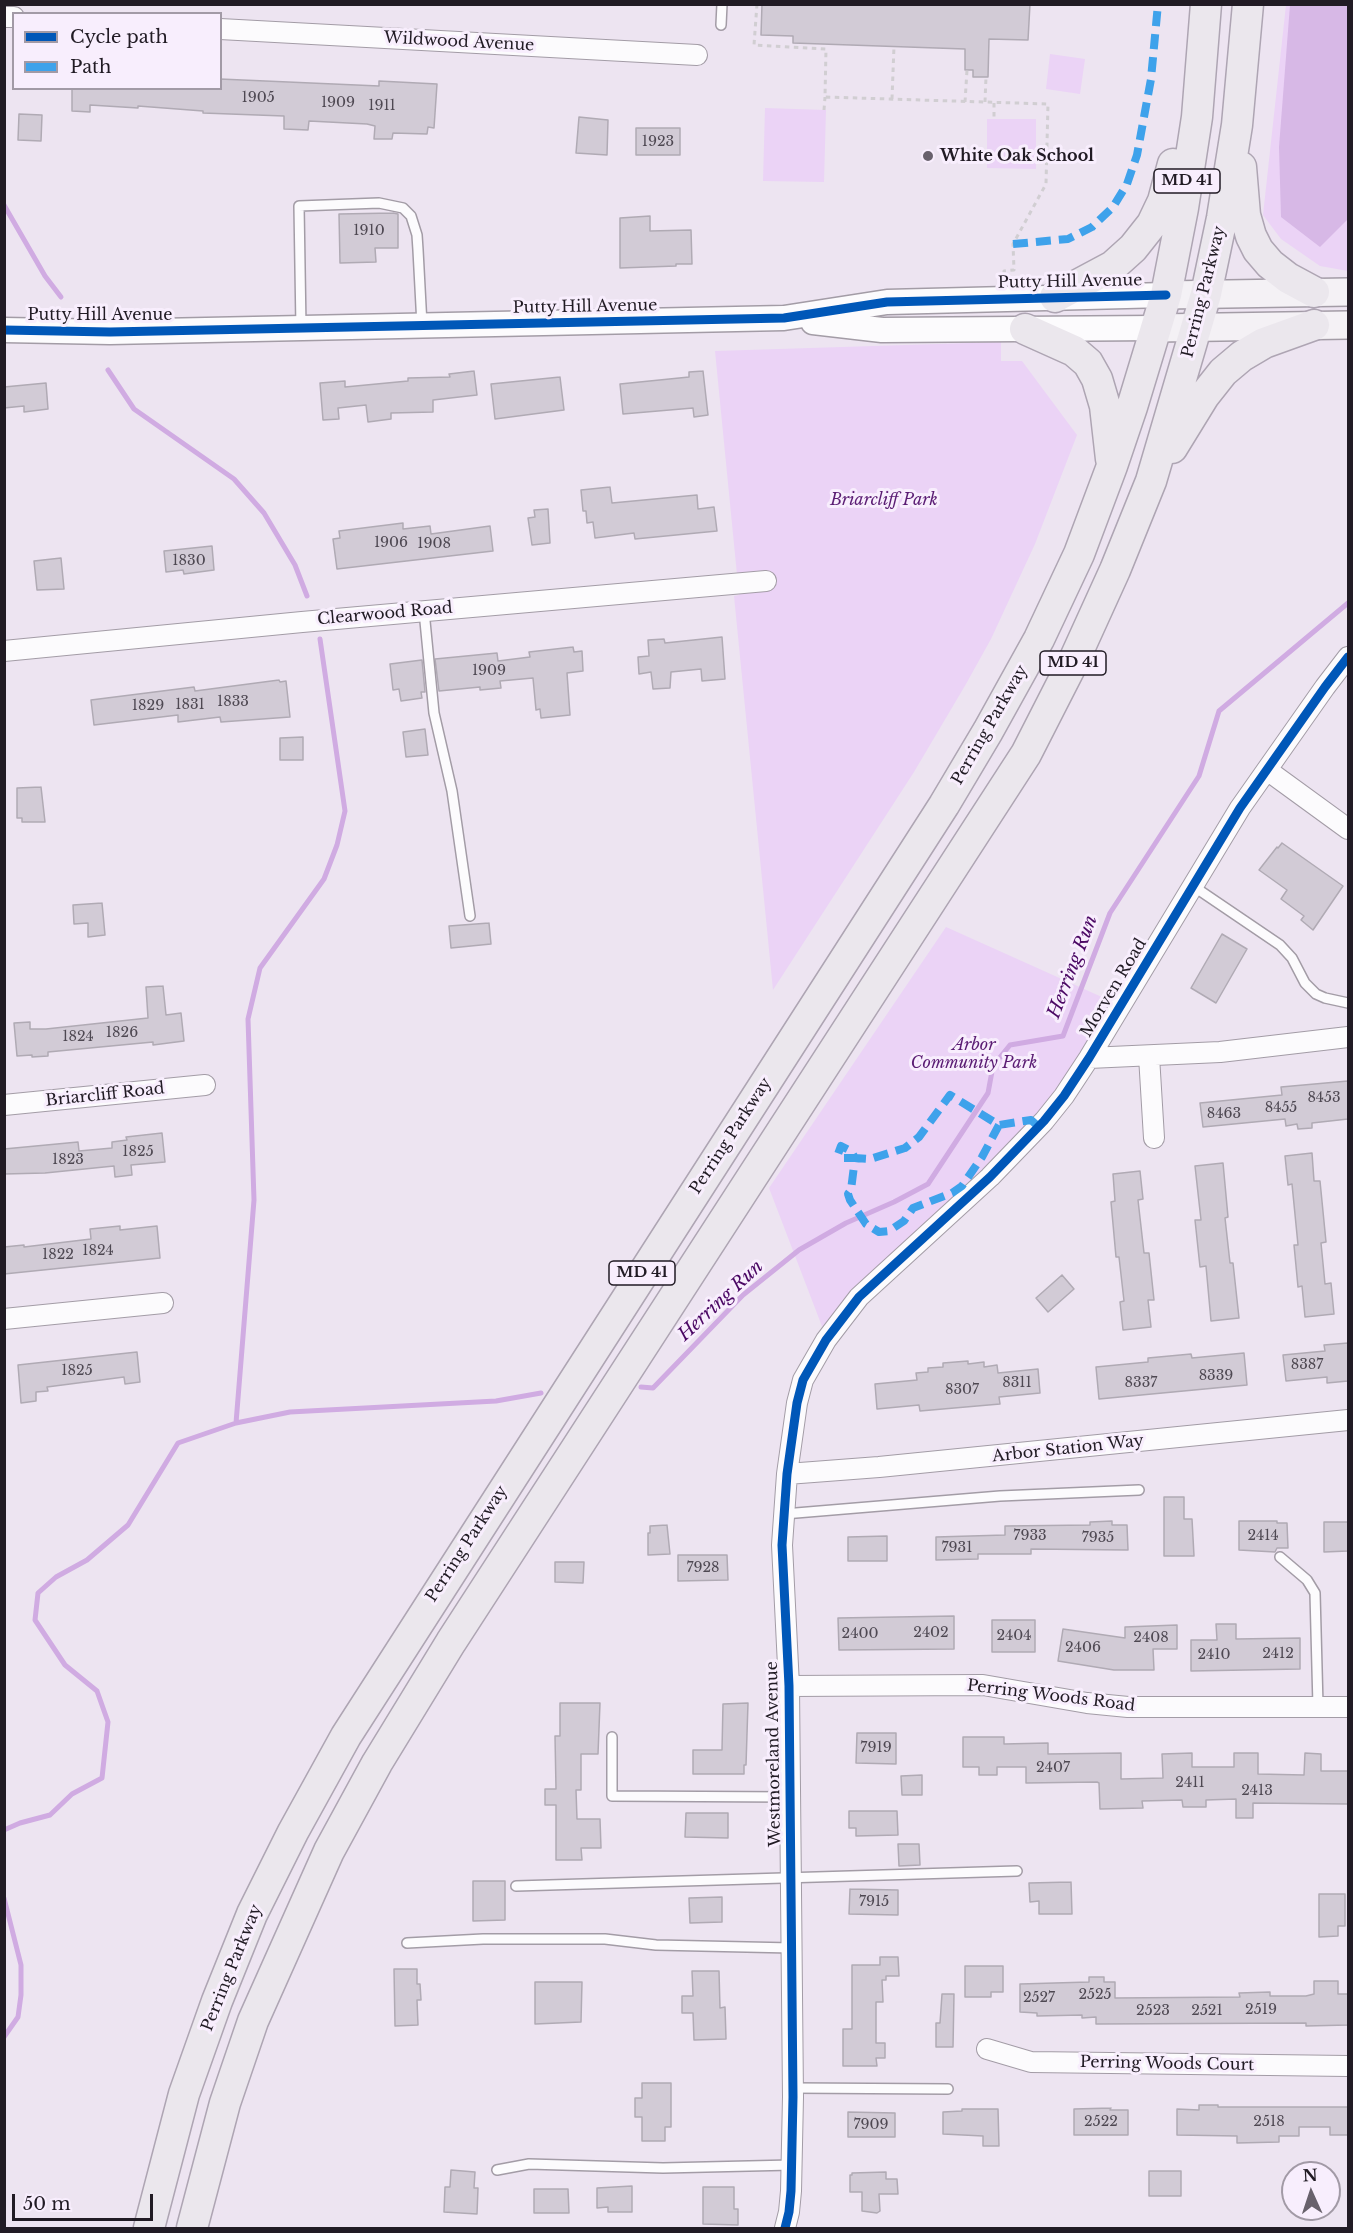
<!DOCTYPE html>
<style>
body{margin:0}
#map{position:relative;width:1353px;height:2233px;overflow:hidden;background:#ede4f1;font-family:"Libre Baskerville",serif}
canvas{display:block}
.frame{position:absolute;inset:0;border:6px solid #211b24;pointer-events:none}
.legend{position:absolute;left:12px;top:12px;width:210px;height:78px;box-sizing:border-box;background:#f8eefd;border:2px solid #a29aa6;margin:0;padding:8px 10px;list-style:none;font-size:18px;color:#211b24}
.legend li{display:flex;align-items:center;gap:12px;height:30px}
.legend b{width:30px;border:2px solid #a29aa6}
.north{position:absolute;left:1281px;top:2161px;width:60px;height:60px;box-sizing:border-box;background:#f8eefd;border:2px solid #a29aa6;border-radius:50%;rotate:357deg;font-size:16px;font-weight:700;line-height:24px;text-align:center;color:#211b24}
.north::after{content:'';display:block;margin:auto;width:21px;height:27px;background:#68616c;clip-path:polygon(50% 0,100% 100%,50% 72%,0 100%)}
.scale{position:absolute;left:12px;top:2194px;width:141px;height:27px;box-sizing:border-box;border:3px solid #211b24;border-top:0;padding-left:8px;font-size:18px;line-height:21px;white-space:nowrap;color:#211b24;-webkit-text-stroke:4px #f8eefd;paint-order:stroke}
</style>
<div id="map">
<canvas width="1353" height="2233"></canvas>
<div class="frame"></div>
<ul class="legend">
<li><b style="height:8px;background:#0057b8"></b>Cycle path</li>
<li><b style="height:8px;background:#3ea2eb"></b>Path</li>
</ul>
<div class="north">N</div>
<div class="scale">50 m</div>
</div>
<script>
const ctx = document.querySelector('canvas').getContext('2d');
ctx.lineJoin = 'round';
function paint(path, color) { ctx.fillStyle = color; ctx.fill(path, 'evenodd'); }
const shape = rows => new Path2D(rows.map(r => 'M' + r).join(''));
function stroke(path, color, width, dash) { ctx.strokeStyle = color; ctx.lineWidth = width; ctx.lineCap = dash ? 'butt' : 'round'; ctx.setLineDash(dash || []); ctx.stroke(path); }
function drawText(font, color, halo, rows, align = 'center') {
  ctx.font = font + ' "Libre Baskerville",serif'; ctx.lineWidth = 6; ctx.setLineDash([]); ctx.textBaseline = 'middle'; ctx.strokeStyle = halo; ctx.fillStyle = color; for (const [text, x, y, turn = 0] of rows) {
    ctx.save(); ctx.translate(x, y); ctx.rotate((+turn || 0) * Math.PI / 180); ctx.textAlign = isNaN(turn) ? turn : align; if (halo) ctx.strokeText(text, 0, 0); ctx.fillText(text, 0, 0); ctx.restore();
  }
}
const green = shape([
 [1286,5,1348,5,1348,271,1320,266,1281,239,1263,215],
 [1050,54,1085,59,1080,94,1046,89],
 [765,108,826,110,824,182,763,181],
 [987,119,1036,119,1036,169,987,168],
 [1001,342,1001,361,1022,361,1077,435,1035,544,991,639,966,684,914,772,773,990,734,596,739,595,715,351],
 [946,927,1113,1002,1051,1113,823,1329,769,1188]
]);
const forest = shape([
 [1290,5,1348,5,1348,219,1320,247,1281,217,1279,147]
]);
const stream = shape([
 [4,205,45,276,61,297],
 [108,370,134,409,234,479,264,513,295,565,307,596],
 [641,1387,653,1388,743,1295,799,1250,846,1223,894,1202,928,1184,988,1093,993,1066,1010,1045,1063,1036,1110,913,1199,776,1219,711,1348,603],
 [236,1423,254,1200,248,1019,260,968,324,879,337,845,345,811,320,639],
 [4,1830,20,1823,50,1815,72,1794,102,1778,108,1722,97,1691,65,1665,35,1620,38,1593,56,1577,87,1560,128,1525,178,1443,236,1423,290,1412,496,1401,541,1393],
 [4,1898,21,1965,21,1995,18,2017,4,2037]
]);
const building = shape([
 [762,4,1030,4,1028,40,989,39,988,77,973,77,973,70,965,70,965,49,793,43,793,36,761,35,762,4],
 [220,79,379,86,379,81,437,84,434,128,428,127,427,134,393,133,392,139,374,139,375,126,367,124,309,121,308,130,284,129,284,116,203,113,203,111,138,106,138,108,90,105,90,112,72,111,72,88,220,88,220,79],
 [19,114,42,115,41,141,18,140,19,114],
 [579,117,608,120,607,155,576,153,579,117],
 [636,128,680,128,680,155,636,155,636,128],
 [393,213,398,214,398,248,375,248,376,262,340,263,339,214,393,213],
 [650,216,650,231,691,230,692,264,676,264,676,266,620,268,620,218,650,216],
 [474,371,477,395,433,400,433,412,391,413,391,419,368,422,366,405,338,408,339,419,323,420,320,383,345,381,345,387,408,381,408,378,450,377,449,374,474,371],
 [703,371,708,415,694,417,693,408,623,414,620,384,689,377,689,372,703,371],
 [560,377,564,410,495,419,491,384,560,377],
 [46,383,48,409,24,412,24,406,4,408,4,387,46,383],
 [610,487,612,503,697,495,698,509,714,507,717,531,635,539,634,533,595,538,593,522,587,523,586,511,583,511,581,490,610,487],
 [548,509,550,543,532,545,528,518,535,517,534,510,548,509],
 [403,523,403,529,430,526,431,534,490,526,493,551,337,569,333,539,340,538,339,531,403,523],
 [212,546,214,570,184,574,183,570,166,572,164,551,212,546],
 [61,558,64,589,37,590,34,561,61,558],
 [722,637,725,679,702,681,701,669,671,672,670,688,653,689,651,672,639,674,638,657,649,656,648,640,664,639,665,643,722,637],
 [573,647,574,652,582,651,583,671,567,673,570,715,541,718,540,709,536,710,533,678,500,681,501,688,480,690,480,687,439,691,435,659,497,653,498,661,530,657,529,652,573,647],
 [422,660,425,692,421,692,422,698,401,701,399,689,393,690,390,664,422,660],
 [279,680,280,682,286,681,290,717,221,722,220,717,178,722,178,715,94,725,91,700,194,687,195,691,279,680],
 [425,729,428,755,406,757,403,732,425,729],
 [303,737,303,760,280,760,280,738,303,737],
 [41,787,45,822,22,822,22,818,17,818,17,788,41,787],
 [1282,843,1343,886,1313,930,1301,920,1304,916,1281,899,1287,890,1259,870,1277,847,1278,848,1282,843],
 [102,903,105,935,88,937,88,923,74,924,73,905,102,903],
 [489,923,491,944,451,948,449,926,489,923],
 [1222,934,1247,949,1216,1003,1191,988,1222,934],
 [163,986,166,1015,181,1013,184,1041,153,1045,153,1042,48,1052,48,1056,32,1057,32,1055,17,1056,14,1023,30,1022,30,1029,46,1029,148,1018,146,987,163,986],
 [1348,1081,1348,1119,1312,1123,1312,1128,1298,1129,1297,1124,1286,1126,1285,1119,1203,1127,1200,1103,1282,1095,1281,1087,1348,1081],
 [162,1133,165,1162,131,1165,132,1175,115,1177,114,1166,45,1173,4,1174,4,1149,78,1142,79,1151,112,1148,112,1142,127,1140,126,1137,162,1133],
 [1312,1153,1314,1181,1320,1181,1326,1242,1321,1243,1325,1284,1331,1283,1334,1314,1305,1317,1302,1286,1298,1287,1294,1245,1298,1245,1292,1184,1288,1185,1285,1156,1312,1153],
 [1223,1163,1228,1217,1225,1218,1230,1263,1233,1263,1239,1318,1211,1321,1206,1266,1200,1267,1195,1220,1201,1220,1195,1166,1223,1163],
 [1140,1171,1143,1199,1138,1200,1144,1253,1149,1253,1154,1300,1148,1300,1151,1327,1123,1330,1120,1302,1124,1301,1119,1257,1116,1257,1111,1202,1115,1201,1113,1174,1140,1171],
 [120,1226,120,1230,157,1226,160,1258,4,1274,4,1247,24,1245,24,1247,91,1239,90,1229,120,1226],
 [1062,1275,1074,1289,1048,1312,1036,1298,1062,1275],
 [1348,1343,1348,1381,1327,1383,1327,1377,1286,1381,1283,1355,1325,1351,1324,1345,1348,1343],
 [137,1352,140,1382,125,1384,124,1377,47,1387,48,1391,36,1392,36,1401,21,1403,18,1365,137,1352],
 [1244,1353,1247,1385,1099,1399,1096,1367,1148,1362,1148,1358,1191,1354,1192,1358,1244,1353],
 [968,1361,968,1364,984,1362,984,1367,997,1365,998,1373,1038,1369,1040,1393,999,1397,1000,1404,920,1411,919,1405,877,1409,875,1384,917,1380,916,1373,928,1372,928,1368,943,1367,943,1363,968,1361],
 [1164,1497,1184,1497,1184,1519,1192,1519,1194,1556,1164,1556,1164,1497],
 [1112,1521,1112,1525,1127,1525,1128,1550,1031,1549,1031,1554,978,1554,978,1559,936,1560,936,1537,1005,1535,1005,1526,1090,1525,1090,1522,1112,1521],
 [1239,1521,1277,1521,1277,1523,1287,1523,1288,1548,1277,1548,1275,1552,1239,1550,1239,1521],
 [1324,1522,1348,1522,1348,1551,1324,1552,1324,1522],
 [667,1525,670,1554,648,1555,648,1533,650,1533,650,1526,667,1525],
 [887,1536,887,1561,848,1561,848,1537,887,1536],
 [678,1555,727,1555,728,1580,678,1581,678,1555],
 [555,1562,584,1562,583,1583,555,1582,555,1562],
 [954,1616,954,1649,839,1650,838,1618,954,1616],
 [992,1620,1035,1620,1035,1652,992,1652,992,1620],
 [1216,1624,1236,1624,1236,1639,1300,1638,1300,1669,1191,1671,1191,1640,1217,1640,1216,1624],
 [1177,1625,1177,1649,1153,1649,1154,1670,1114,1670,1058,1661,1063,1629,1125,1638,1125,1627,1177,1625],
 [560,1703,600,1703,598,1754,581,1754,581,1790,576,1790,577,1819,600,1819,601,1848,581,1848,582,1860,556,1860,556,1805,545,1805,545,1789,556,1789,555,1736,560,1736,560,1703],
 [748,1703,746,1765,744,1765,744,1774,693,1774,693,1750,722,1750,723,1704,748,1703],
 [857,1733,896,1733,896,1764,856,1763,857,1733],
 [963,1737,1004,1737,1004,1744,1048,1743,1048,1754,1121,1753,1121,1779,1163,1778,1162,1754,1192,1753,1192,1767,1234,1767,1234,1753,1258,1753,1258,1774,1304,1775,1305,1753,1321,1754,1321,1771,1348,1771,1348,1804,1253,1803,1253,1818,1236,1818,1236,1799,1206,1800,1206,1807,1183,1807,1182,1800,1142,1801,1143,1808,1100,1809,1099,1783,1097,1782,1026,1783,1026,1767,997,1767,997,1775,979,1775,979,1767,963,1767,963,1737],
 [922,1775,922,1795,902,1795,901,1776,922,1775],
 [849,1811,897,1811,898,1835,856,1836,856,1828,849,1828,849,1811],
 [686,1813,728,1813,728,1838,685,1837,686,1813],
 [898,1844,919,1844,920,1865,899,1866,898,1844],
 [473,1881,505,1881,505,1920,473,1921,473,1881],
 [1071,1882,1072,1914,1039,1914,1039,1901,1030,1902,1029,1883,1071,1882],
 [850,1889,898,1890,898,1915,849,1914,850,1889],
 [1319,1894,1345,1894,1345,1926,1338,1926,1338,1936,1319,1937,1319,1894],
 [722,1897,722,1922,690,1923,689,1898,722,1897],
 [880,1957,898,1957,899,1976,886,1976,886,1980,882,1980,883,2002,876,2002,876,2043,885,2043,885,2058,876,2058,877,2066,843,2066,843,2029,852,2029,852,1965,880,1965,880,1957],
 [965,1966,1003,1966,1003,1992,991,1992,991,1997,965,1997,965,1966],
 [394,1969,417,1969,417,1984,420,1984,421,2000,417,2000,418,2025,395,2026,394,1969],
 [692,1971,719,1971,720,2008,725,2007,726,2039,694,2040,693,2013,682,2013,682,1996,693,1996,692,1971],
 [1089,1977,1104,1977,1104,1982,1115,1982,1115,1998,1240,1997,1239,1993,1270,1992,1270,1996,1306,1996,1314,1994,1314,1981,1338,1981,1338,1994,1348,1994,1348,2025,1306,2026,1306,2023,1096,2024,1096,2017,1082,2018,1082,2015,1037,2016,1037,2013,1020,2012,1020,1984,1089,1982,1089,1977],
 [535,1982,582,1982,581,2022,535,2024,535,1982],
 [942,1994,954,1994,953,2047,936,2047,936,2023,940,2023,942,1994],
 [642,2083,671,2083,671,2127,665,2127,665,2141,642,2141,642,2117,635,2117,635,2098,642,2098,642,2083],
 [1199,2105,1218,2105,1218,2107,1348,2107,1348,2135,1330,2135,1330,2127,1299,2127,1299,2136,1279,2136,1279,2142,1237,2143,1237,2136,1177,2135,1177,2109,1199,2110,1199,2105],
 [1111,2108,1110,2110,1128,2110,1128,2135,1074,2135,1074,2109,1111,2108],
 [962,2109,998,2109,999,2146,983,2146,983,2136,943,2134,943,2112,962,2111,962,2109],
 [848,2112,895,2113,895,2137,848,2137,848,2112],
 [451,2170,475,2172,474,2188,478,2188,477,2214,444,2212,445,2187,450,2187,451,2170],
 [1149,2171,1181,2171,1181,2196,1149,2196,1149,2171],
 [886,2172,886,2179,897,2179,898,2194,879,2194,880,2211,877,2213,862,2211,862,2192,850,2192,850,2175,852,2175,852,2173,886,2172],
 [632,2186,632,2212,608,2212,608,2207,597,2208,597,2188,632,2186],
 [703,2187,734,2187,734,2209,738,2209,738,2225,703,2224,703,2187],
 [534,2189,568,2189,569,2213,534,2213,534,2189]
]);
const path = shape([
 [757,4,754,45,826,49,825,97,1048,104,1046,184,1013,244,1014,270,1004,271,1004,277],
 [892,99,894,46],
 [965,102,967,70],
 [985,102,986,77],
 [994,103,994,119],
 [824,110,825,97]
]);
const service = shape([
 [721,25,722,4],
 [301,328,299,206,379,203,403,208,411,216,417,235,418,250,422,325],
 [424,611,434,713,452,791,470,916],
 [1193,886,1280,945,1292,958,1305,983,1316,994,1325,998,1348,1003],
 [784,1514,1000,1496,1139,1490],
 [1280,1557,1307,1580,1315,1593,1318,1706],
 [612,1737,612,1796,790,1797],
 [516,1886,1017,1871],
 [407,1943,483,1939,605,1939,656,1945,792,1948],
 [793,2088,948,2089],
 [497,2170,529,2164,663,2168,792,2165]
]);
const minor = shape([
 [4,17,14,17],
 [220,29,697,55],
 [4,651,302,622,766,581],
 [1267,770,1348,829],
 [1149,1056,1154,1138],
 [1089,1058,1220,1052,1348,1037],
 [4,1105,205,1085],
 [4,1319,163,1303],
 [787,1474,879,1467,1348,1420],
 [789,1686,983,1685,1087,1703,1128,1707,1348,1707],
 [987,2049,1031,2062,1348,2066],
 [785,2228,789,2212,791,2191,793,2097,789,1686,782,1545,787,1474,797,1403,803,1380,826,1340,859,1297,990,1177,1044,1121,1064,1096,1089,1058,1240,808,1325,687,1348,657]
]);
const tertiary = shape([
 [813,322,882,330,1157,328],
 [4,330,110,332,784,318,887,302,1166,295]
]);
const secondary = shape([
 [1166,295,1348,292],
 [1157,328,1348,325]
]);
const primary = shape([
 [1241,167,1245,215,1251,236,1258,250,1270,264,1288,278,1314,292],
 [1055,297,1113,266,1133,248,1152,224,1163,201,1173,164],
 [1025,329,1074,351,1088,363,1097,379,1105,406,1111,459],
 [1172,448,1204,396,1223,372,1242,356,1264,343,1314,325],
 [149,2228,184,2094,217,2001,252,1914,293,1832,346,1736,944,805,988,731,1039,639,1079,554,1112,466,1132,407,1166,295,1183,208,1197,117,1206,4],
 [192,2228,225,2103,253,2021,329,1851,377,1763,451,1642,1026,754,1075,658,1115,570,1151,481,1206,294,1222,218,1237,125,1248,4]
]);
const quiet = shape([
 [1013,244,1068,239,1092,227,1113,207,1127,184,1137,155,1151,79,1158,4],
 [999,1125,982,1157,962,1186,952,1193,913,1208,904,1221,889,1231,879,1232,866,1224,850,1200,848,1194,851,1190,855,1158,844,1158,838,1154,841,1146,851,1151,855,1158,870,1159,905,1148,919,1137,950,1095,999,1125,1031,1120,1039,1127]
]);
const cycleway = shape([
 [4,330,110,332,784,318,887,302,1166,295],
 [785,2228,789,2212,791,2191,793,2097,789,1686,782,1545,787,1474,797,1403,803,1380,826,1340,859,1297,990,1177,1044,1121,1064,1096,1089,1058,1240,808,1325,687,1348,657]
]);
const markers = [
 [928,156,6,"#68616c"]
];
const numberNames = [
 ["1905",258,98],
 ["1909",338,103],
 ["1911",382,106],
 ["1923",658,142],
 ["1910",369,231],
 ["1906",391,543],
 ["1908",434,544],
 ["1830",189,561],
 ["1909",489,671],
 ["1833",233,702],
 ["1831",190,705],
 ["1829",148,706],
 ["1826",122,1033],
 ["1824",78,1037],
 ["8453",1324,1098],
 ["8455",1281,1108],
 ["8463",1224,1114],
 ["1825",138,1152],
 ["1823",68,1160],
 ["1824",98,1251],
 ["1822",58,1255],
 ["8387",1307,1365],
 ["1825",77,1371],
 ["8339",1216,1376],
 ["8311",1017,1383],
 ["8337",1141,1383],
 ["8307",962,1390],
 ["7933",1030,1536],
 ["2414",1263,1536],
 ["7935",1098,1538],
 ["7931",957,1548],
 ["7928",703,1568],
 ["2402",931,1633],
 ["2400",860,1634],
 ["2404",1014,1636],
 ["2408",1151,1638],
 ["2406",1083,1648],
 ["2412",1278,1654],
 ["2410",1214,1655],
 ["7919",876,1748],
 ["2407",1053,1768],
 ["2411",1190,1783],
 ["2413",1257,1791],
 ["7915",874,1902],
 ["2525",1095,1995],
 ["2527",1039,1998],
 ["2519",1261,2010],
 ["2523",1153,2011],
 ["2521",1207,2011],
 ["2522",1101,2122],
 ["2518",1269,2122],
 ["7909",871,2125]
];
const shields = [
 [1187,181,66],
 [1073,663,66],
 [642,1273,66]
];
const shieldNames = [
 ["MD 41",1187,181],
 ["MD 41",1073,663],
 ["MD 41",642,1273]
];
const streetNames = [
 ["Wildwood Avenue",459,42,3],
 ["Putty Hill Avenue",1070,282,-1],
 ["Perring Parkway",1204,292,-76],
 ["Putty Hill Avenue",585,307,-1],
 ["Putty Hill Avenue",100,315],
 ["Clearwood Road",385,614,-5],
 ["Perring Parkway",990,725,-60],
 ["Morven Road",1114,988,-59],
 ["Briarcliff Road",105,1095,-6],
 ["Perring Parkway",731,1136,-57],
 ["Arbor Station Way",1068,1449,-6],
 ["Perring Parkway",467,1544,-57],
 ["Perring Woods Road",1051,1696,7],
 ["Westmoreland Avenue",774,1754,-91],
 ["Perring Parkway",232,1968,-68],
 ["Perring Woods Court",1167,2064,1]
];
const poiNames = [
 ["White Oak School",940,156]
];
const parkNames = [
 ["Briarcliff Park",884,500],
 ["Arbor",974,1045],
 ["Community Park",974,1063]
];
const waterNames = [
 ["Herring Run",1073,967,-69],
 ["Herring Run",721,1301,-43]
];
paint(green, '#ebd3f6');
paint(forest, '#d7b8e6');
stroke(stream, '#d0abe2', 5);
paint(building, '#d2cbd6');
stroke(building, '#b0aab4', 1.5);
stroke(service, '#a39ca6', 12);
stroke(minor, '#a39ca6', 22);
stroke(tertiary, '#a39ca6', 27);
stroke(secondary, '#a39ca6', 30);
stroke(primary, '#aea5b3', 33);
stroke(path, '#d1ced2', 3, [4.5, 4.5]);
stroke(service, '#fcfbfd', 9);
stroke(minor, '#fcfbfd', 20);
stroke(tertiary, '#fcfbfd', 24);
stroke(secondary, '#f4f1f5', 27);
stroke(primary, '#ebe7ed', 30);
stroke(quiet, '#3ea2eb', 8, [15, 8]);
stroke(cycleway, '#0057b8', 9);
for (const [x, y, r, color] of markers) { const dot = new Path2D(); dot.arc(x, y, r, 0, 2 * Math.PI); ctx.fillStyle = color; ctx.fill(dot); stroke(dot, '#f8eefd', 2); }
drawText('14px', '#4e4852', null, numberNames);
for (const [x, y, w] of shields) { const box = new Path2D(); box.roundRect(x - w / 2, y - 12, w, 24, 4.5); ctx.fillStyle = '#f8eefd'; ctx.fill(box); stroke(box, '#211b24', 1.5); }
drawText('bold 15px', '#211b24', null, shieldNames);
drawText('16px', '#211b24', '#f8eefd', streetNames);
drawText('bold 16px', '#211b24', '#f8eefd', poiNames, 'left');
drawText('italic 16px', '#5a1c73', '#f8eefd', parkNames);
drawText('italic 18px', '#4b0864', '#f8eefd', waterNames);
</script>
